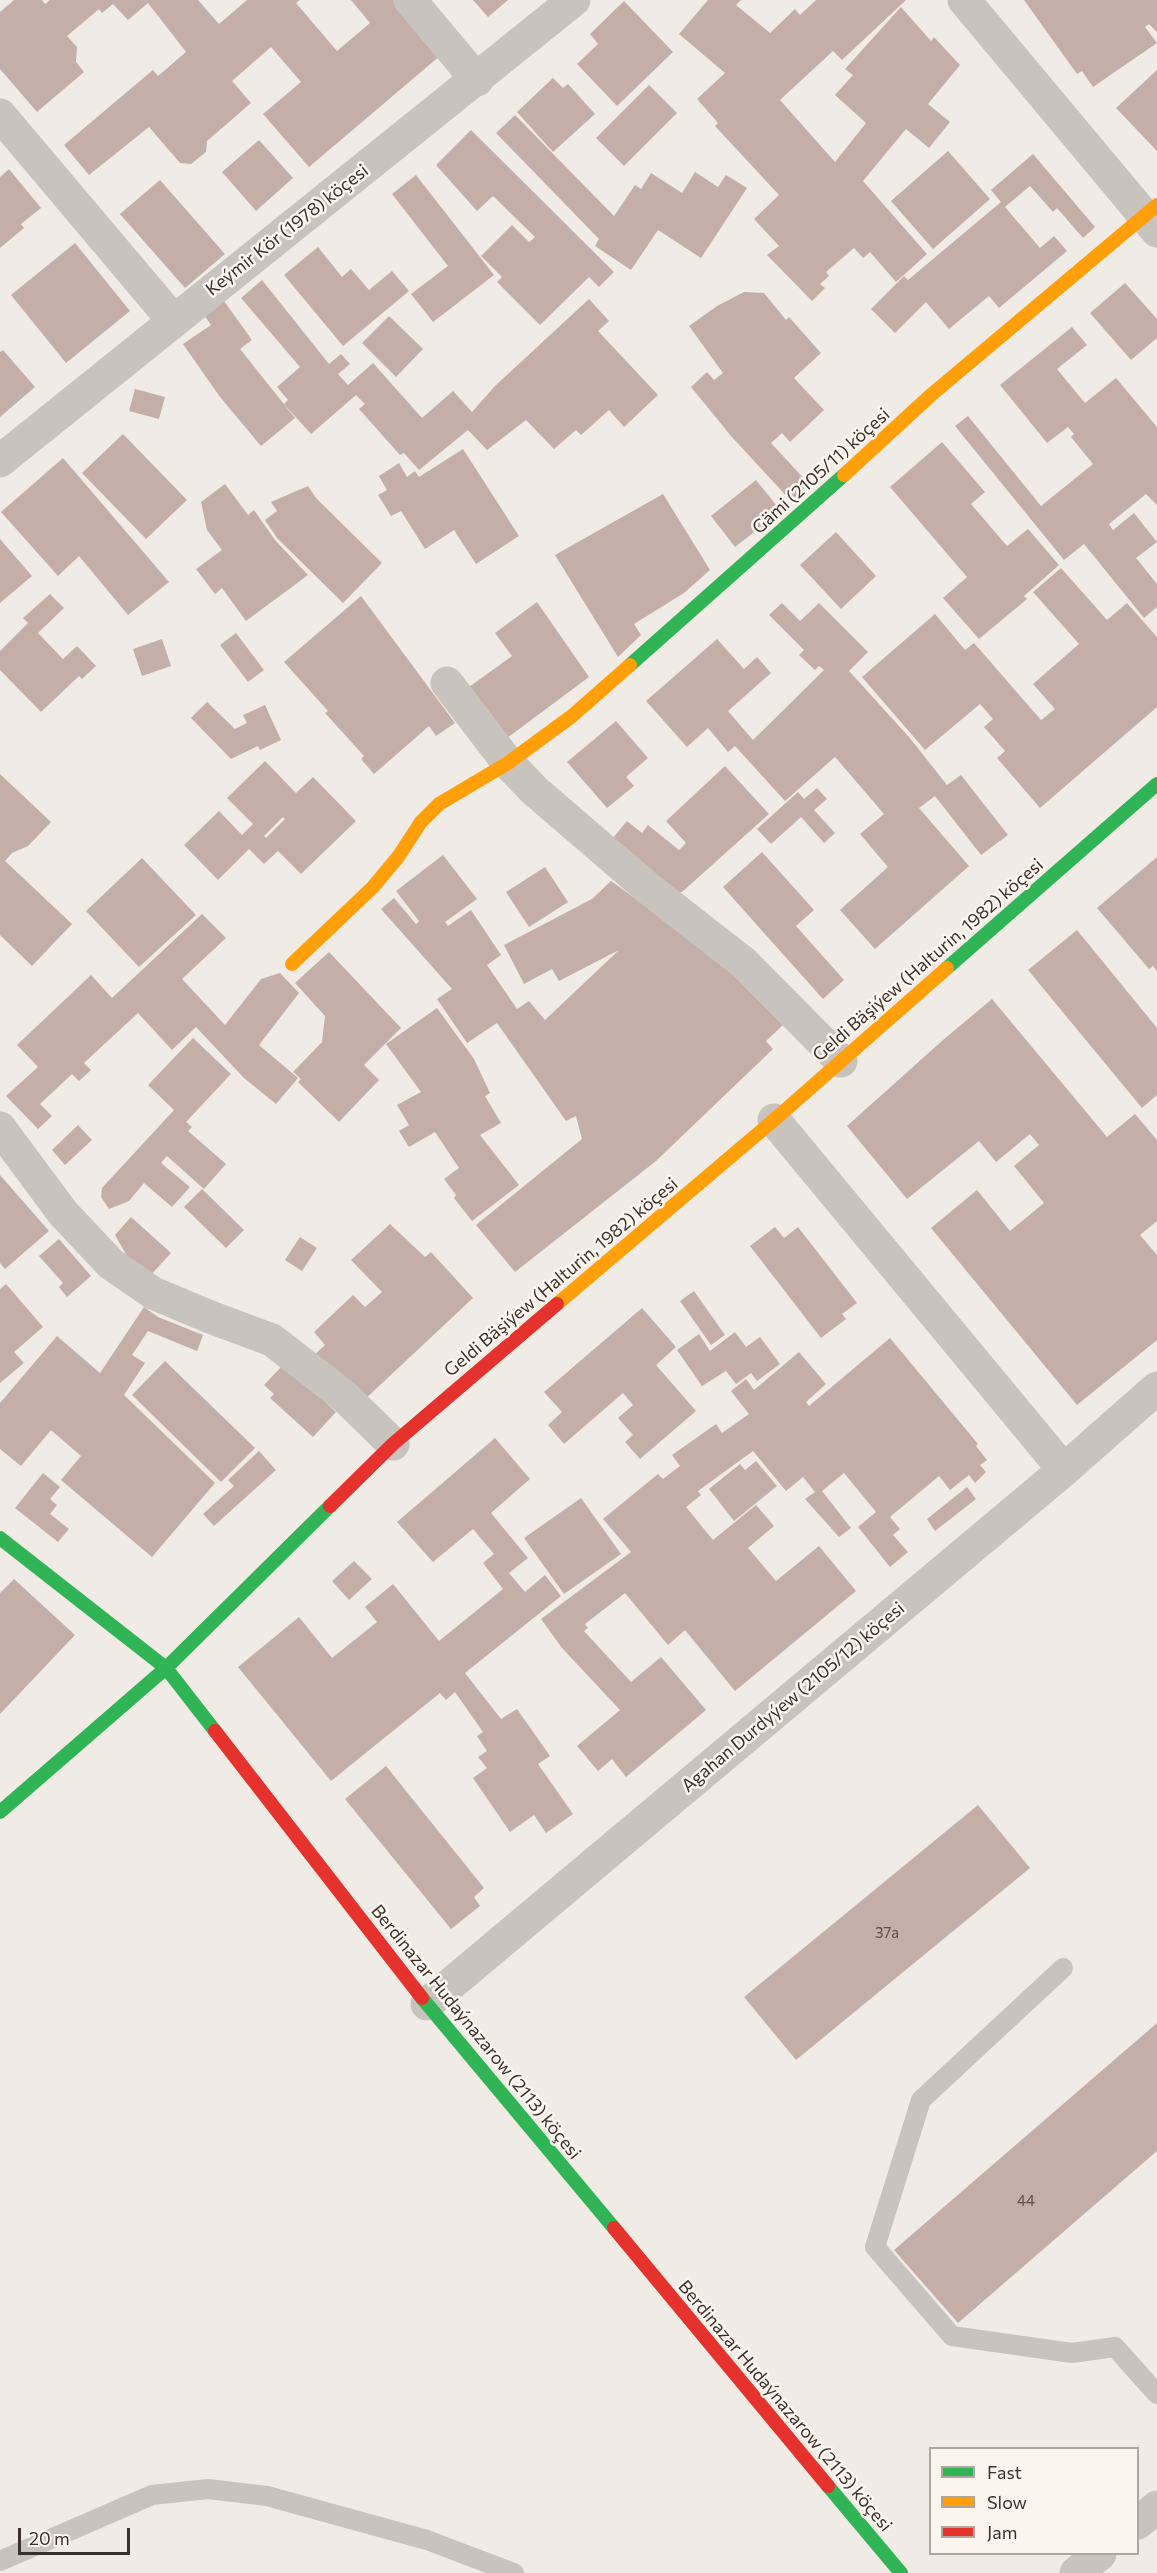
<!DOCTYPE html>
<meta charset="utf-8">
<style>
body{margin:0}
#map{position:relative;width:1157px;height:2573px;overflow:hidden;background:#f0ebe5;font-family:Commissioner,sans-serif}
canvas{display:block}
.legend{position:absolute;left:929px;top:2447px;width:210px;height:108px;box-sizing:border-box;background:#fbf5ee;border:2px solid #aea6a0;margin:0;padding:8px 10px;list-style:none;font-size:18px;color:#3b302b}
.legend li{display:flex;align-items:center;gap:12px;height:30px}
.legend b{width:30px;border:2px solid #aea6a0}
.scale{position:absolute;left:18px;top:2528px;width:112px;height:27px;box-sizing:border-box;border:3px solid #3b302b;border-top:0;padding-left:8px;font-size:18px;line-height:21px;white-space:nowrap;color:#3b302b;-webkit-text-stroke:4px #fbf5ee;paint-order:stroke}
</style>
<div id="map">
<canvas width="1157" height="2573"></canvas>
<ul class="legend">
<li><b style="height:8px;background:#30b455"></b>Fast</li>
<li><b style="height:8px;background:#ff9f0a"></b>Slow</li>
<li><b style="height:8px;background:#e5322d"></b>Jam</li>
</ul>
<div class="scale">20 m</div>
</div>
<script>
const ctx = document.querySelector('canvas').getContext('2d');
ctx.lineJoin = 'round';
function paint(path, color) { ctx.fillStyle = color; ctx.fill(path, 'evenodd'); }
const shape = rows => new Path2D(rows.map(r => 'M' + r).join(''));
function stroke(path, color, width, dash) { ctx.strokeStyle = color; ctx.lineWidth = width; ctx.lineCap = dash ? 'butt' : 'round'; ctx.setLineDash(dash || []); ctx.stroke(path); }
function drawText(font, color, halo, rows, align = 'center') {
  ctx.font = font + ' Commissioner,sans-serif'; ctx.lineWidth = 5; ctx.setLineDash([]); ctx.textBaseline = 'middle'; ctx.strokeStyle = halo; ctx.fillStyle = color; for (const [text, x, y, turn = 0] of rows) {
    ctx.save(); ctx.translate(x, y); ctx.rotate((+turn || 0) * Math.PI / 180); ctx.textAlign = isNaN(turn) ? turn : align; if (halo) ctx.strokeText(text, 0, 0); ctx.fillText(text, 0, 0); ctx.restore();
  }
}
const building = shape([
 [14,0,42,0,45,4,50,0,198,0,219,24,247,0,300,0,296,3,337,51,370,23,351,0,394,0,441,55,309,167,263,114,301,82,271,47,232,81,251,103,207,141,206,152,191,164,180,163,149,127,89,175,64,145,153,70,158,76,186,52,148,3,128,20,113,4,102,13,99,9,67,36,77,47,76,62,84,72,37,112,0,69,0,12],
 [473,0,508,0,488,17],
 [708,0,741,0,736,5,770,33,795,9,800,15,816,0,906,0,842,60,833,51,780,100,835,162,866,123,835,95,853,75,845,69,901,7,931,41,934,37,960,65,928,104,950,122,929,148,906,129,863,181,927,254,896,282,870,252,863,258,854,248,826,272,829,276,820,284,825,288,812,301,767,255,779,246,754,219,779,195,715,126,718,123,697,99,725,73,679,34],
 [1024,0,1157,0,1157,32,1149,24,1145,27,1157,43,1093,87,1082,71,1077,74],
 [624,1,673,52,617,106,577,64,598,44,590,34],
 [1157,70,1157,151,1116,108],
 [553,78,563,88,568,84,595,114,553,152,517,112],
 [649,85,677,113,624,166,596,138],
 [515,115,614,216,635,185,641,189,651,173,682,193,695,172,718,187,726,175,747,188,701,258,658,230,631,270,595,246,599,239,496,133],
 [471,130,614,272,599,287,589,277,540,325,497,282,502,277,481,256,512,225,529,242,535,237,493,196,477,211,436,165],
 [259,140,293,178,256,211,222,172],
 [948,151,990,199,933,249,891,201],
 [1033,154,1095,227,1083,238,1057,208,1053,212,1030,186,1005,207,1040,248,1054,236,1067,251,999,308,989,296,949,329,926,302,895,333,871,309,904,276,908,280,1001,202,991,190],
 [9,169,41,208,21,224,24,228,0,248,0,177],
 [416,175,494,275,433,322,411,294,448,266,392,194],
 [160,180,225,254,185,288,120,214],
 [75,243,130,311,66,363,11,295],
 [318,247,342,277,351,269,369,290,392,271,409,291,343,346,284,275],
 [262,280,329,364,341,354,350,364,338,374,348,385,373,363,422,418,453,391,472,412,495,386,589,299,609,321,598,331,658,395,624,427,609,410,581,435,576,430,554,449,526,420,487,450,468,430,419,470,404,453,400,455,359,409,365,404,356,395,311,434,284,404,288,400,277,387,300,367,241,298],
 [1125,283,1157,319,1157,338,1131,360,1090,313],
 [744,292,764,293,786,320,789,317,821,353,794,378,824,410,790,442,782,433,771,443,809,484,791,501,731,436,691,387,707,372,714,380,723,373,689,326,717,306],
 [224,301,252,340,240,349,295,418,261,446,220,397,183,344,211,325,204,315],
 [389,316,423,349,396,377,362,343],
 [1072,327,1087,345,1057,369,1085,403,1116,378,1157,427,1157,505,1146,494,1109,524,1113,530,1134,513,1157,542,1136,558,1157,584,1157,607,1144,618,1084,544,1064,560,955,426,968,416,1041,506,1093,464,1071,437,1074,434,1068,427,1047,443,1000,385],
 [3,350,35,387,0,417,0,352],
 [135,389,165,397,159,419,129,411],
 [123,434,187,500,146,539,82,473],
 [942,442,985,492,971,504,1007,546,1028,529,1059,565,1024,596,1027,599,979,639,943,598,967,577,890,487],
 [463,449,519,536,476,564,454,530,425,549,401,511,391,516,378,495,387,490,379,476,399,463,407,477,415,471,419,477],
 [63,458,169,582,128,615,79,556,58,576,1,512],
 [756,480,781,511,735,547,711,516],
 [225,484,248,515,254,510,275,540,308,575,246,621,222,588,215,594,196,569,222,550,207,530,201,502],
 [308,486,316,498,382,563,343,603,277,538,265,520,277,511,271,502],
 [663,494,710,570,684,593,634,624,641,635,618,657,555,555],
 [836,532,876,576,841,609,800,565],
 [0,539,32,576,0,603],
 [1061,568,1107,620,1127,603,1157,637,1157,707,1040,808,997,758,1005,751,984,727,993,719,980,704,925,750,862,677,935,614,965,650,974,643,1041,720,1055,709,1033,684,1079,644,1033,592],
 [50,594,64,608,38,633,63,659,77,646,96,666,82,679,79,676,41,712,0,670,0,651,28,623,23,618],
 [361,596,455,723,436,736,429,726,374,774,361,759,364,756,325,713,328,711,284,662],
 [537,602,589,677,507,738,469,687,512,656,495,633],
 [782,603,800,621,819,603,868,652,849,671,909,737,947,785,961,775,1008,835,981,855,935,796,919,808,969,866,875,949,840,910,888,867,860,834,884,814,835,757,785,801,735,746,728,752,708,728,687,747,646,701,717,639,744,669,757,657,771,673,728,711,753,740,824,670,819,666,815,670,799,655,804,650,769,615],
 [236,633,264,670,248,682,220,645],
 [162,639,171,666,142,676,133,649],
 [207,702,235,729,247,723,243,715,265,705,281,740,260,750,258,746,231,759,191,718],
 [616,721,648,758,626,777,634,786,607,808,567,762],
 [265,761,296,793,313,777,356,821,301,874,278,851,264,864,249,849,218,880,184,845,219,811,242,835,253,824,227,798],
 [283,817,285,819,266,838,264,836],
 [725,766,769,814,682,892,671,895,608,844,627,821,642,833,648,825,679,850,686,843,666,821],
 [0,774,51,822,28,846,12,853,5,861,72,924,32,966,0,935],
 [817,788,827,799,814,810,835,833,824,843,801,817,771,844,757,829,798,792,804,799],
 [762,852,814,910,796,926,844,980,823,999,723,887],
 [443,855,477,899,445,922,448,926,471,910,501,955,487,965,517,1009,529,1001,545,1020,619,950,559,981,552,969,524,984,504,945,592,899,611,881,722,961,783,1025,766,1041,773,1049,656,1161,515,1272,476,1225,582,1139,576,1116,566,1121,497,1023,467,1043,437,999,452,989,381,909,394,898,416,924,419,921,396,891],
 [1157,857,1157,971,1153,966,1149,969,1097,908],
 [142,858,196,915,139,967,86,911],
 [545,867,568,902,529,927,506,892],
 [202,914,226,938,182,979,225,1025,261,979,280,973,299,993,259,1045,298,1078,276,1104,244,1078,196,1027,172,1050,138,1013,84,1063,91,1070,79,1081,72,1074,40,1104,52,1116,38,1129,6,1096,38,1067,17,1045,91,975,112,998],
 [1077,930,1157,1028,1157,1095,1142,1108,1028,970],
 [329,952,401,1028,364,1065,379,1080,339,1122,298,1082,301,1079,293,1072,322,1042,325,1016,295,983],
 [992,999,1107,1137,1135,1114,1157,1140,1157,1221,1140,1235,1157,1255,1157,1340,1077,1405,931,1228,977,1190,1010,1231,1044,1203,1014,1166,1039,1145,1030,1134,996,1162,979,1141,907,1199,847,1126,943,1040],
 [437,1008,474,1059,490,1093,485,1096,501,1123,480,1135,519,1185,472,1221,454,1198,456,1195,444,1179,459,1168,435,1132,409,1147,399,1131,409,1125,397,1105,421,1092,386,1044],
 [193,1038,231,1074,186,1122,192,1127,188,1131,226,1164,204,1189,167,1156,161,1163,190,1187,172,1207,144,1183,129,1201,109,1209,101,1197,102,1188,174,1110,148,1085],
 [78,1125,92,1140,65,1165,52,1150],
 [0,1175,49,1231,5,1269,0,1263],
 [202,1189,244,1230,226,1248,184,1207],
 [131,1217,171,1253,150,1276,127,1256,115,1235],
 [390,1224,425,1257,431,1252,473,1298,362,1402,311,1358,325,1345,314,1332,353,1295,365,1307,382,1292,351,1260],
 [775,1227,784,1238,798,1227,857,1303,842,1314,846,1319,821,1338,750,1246],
 [300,1237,317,1248,302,1271,285,1260],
 [59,1239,91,1276,67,1297,59,1287,63,1283,39,1256],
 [6,1284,43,1327,14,1352,24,1363,0,1383,0,1289],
 [694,1291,725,1335,711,1345,680,1301],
 [144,1307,158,1317,203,1335,197,1351,148,1331,132,1355,145,1363,124,1395,215,1483,152,1557,61,1480,81,1456,51,1430,21,1466,0,1449,0,1403,57,1336,100,1373],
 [642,1308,676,1347,656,1365,696,1411,640,1459,625,1442,633,1435,618,1418,633,1405,623,1393,564,1444,548,1425,562,1412,544,1392],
 [735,1332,746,1347,760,1337,780,1364,757,1381,751,1373,736,1384,726,1371,702,1386,677,1350,699,1334,710,1351],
 [890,1338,978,1444,976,1446,987,1460,980,1465,986,1472,975,1483,969,1475,950,1490,939,1476,890,1517,900,1529,893,1535,908,1552,890,1567,858,1527,876,1512,844,1473,822,1491,851,1528,839,1537,805,1499,815,1492,803,1477,786,1491,753,1451,698,1491,701,1495,686,1507,713,1540,756,1505,774,1526,748,1548,776,1581,819,1546,856,1591,735,1691,685,1630,668,1645,625,1593,585,1624,588,1628,584,1631,631,1682,661,1657,706,1710,626,1777,612,1759,598,1771,577,1746,620,1710,562,1648,541,1619,631,1552,603,1519,658,1474,663,1479,680,1466,672,1455,716,1424,722,1433,749,1414,731,1391,746,1379,754,1390,799,1352,826,1384,806,1402,809,1406],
 [165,1361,255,1448,221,1482,132,1395],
 [284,1364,336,1412,313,1437,270,1398,274,1394,264,1385],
 [495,1438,530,1479,491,1513,528,1558,509,1573,525,1592,545,1575,561,1596,465,1673,501,1719,517,1709,550,1756,538,1764,573,1814,546,1833,534,1815,510,1832,473,1778,487,1768,478,1757,487,1751,477,1736,483,1732,455,1692,446,1700,440,1693,331,1781,238,1667,299,1617,332,1658,377,1622,365,1607,393,1584,439,1641,503,1589,483,1563,494,1554,473,1529,433,1562,397,1522],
 [259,1451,276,1470,214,1526,203,1514,234,1486,228,1480],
 [756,1461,777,1486,734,1521,709,1489,740,1464,745,1470],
 [43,1473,60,1487,50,1499,57,1505,50,1514,69,1529,58,1542,15,1508],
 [967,1487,976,1499,935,1531,927,1519],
 [581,1498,621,1554,564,1594,524,1538],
 [354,1561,372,1579,349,1600,332,1581],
 [14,1579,75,1635,0,1714,0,1593],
 [386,1766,484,1888,474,1897,480,1906,451,1929,345,1799],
 [978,1805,1030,1868,796,2060,744,1997],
 [1157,2023,1157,2151,958,2323,894,2250]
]);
const lane = shape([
 [1063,1968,921,2100,875,2247,952,2336,1072,2353,1115,2347,1157,2394],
 [0,2561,152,2495,208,2489,267,2496,427,2540,514,2573]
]);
const street = shape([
 [410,0,477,80],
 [964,0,1157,231],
 [0,115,173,320],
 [0,461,574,0],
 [447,683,508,763,535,791,649,889,744,963,841,1061],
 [774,1120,1064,1470],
 [0,1128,63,1213,111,1264,153,1293,210,1317,272,1340,344,1396,393,1444],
 [427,2004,1064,1470,1157,1388],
 [1138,2523,1157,2507],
 [1076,2573,1100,2554]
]);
const fast = shape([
 [630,665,844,475],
 [947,968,1157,784],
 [0,1538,166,1668,215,1731],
 [0,1812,166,1668,330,1506],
 [422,1998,614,2228],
 [828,2486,901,2573]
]);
const slow = shape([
 [844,475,931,395,1157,205],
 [292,964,373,887,398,857,421,822,439,804,508,763,572,716,630,665],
 [557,1304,774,1120,947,968]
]);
const jam = shape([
 [330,1506,393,1444,557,1304],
 [215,1731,422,1998],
 [614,2228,828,2486]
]);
const numberNames = [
 ["37a",887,1933],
 ["44",1026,2201]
];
const streetNames = [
 ["Keýmir Kör (1978) köçesi",287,230,-38],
 ["Gämi (2105/11) köçesi",821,471,-42],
 ["Geldi Bäşiýew (Halturin, 1982) köçesi",928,960,-41],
 ["Geldi Bäşiýew (Halturin, 1982) köçesi",561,1277,-40],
 ["Agahan Durdyýew (2105/12) köçesi",793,1697,-40],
 ["Berdinazar Hudaýnazarow (2113) köçesi",476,2032,51],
 ["Berdinazar Hudaýnazarow (2113) köçesi",785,2406,50]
];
paint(building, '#c3afa7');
stroke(lane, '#c9c3be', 20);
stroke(street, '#c9c3be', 33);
stroke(fast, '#30b455', 14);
stroke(slow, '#ff9f0a', 14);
stroke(jam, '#e5322d', 14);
drawText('15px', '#5d504a', null, numberNames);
drawText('18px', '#3b302b', '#fbf5ee', streetNames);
</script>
